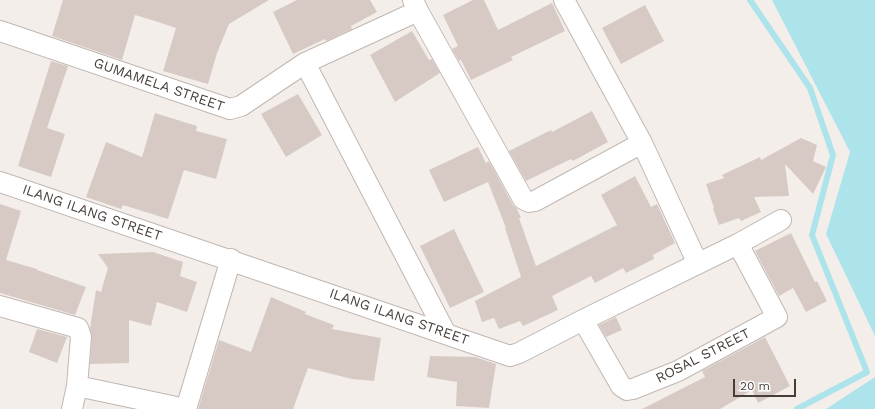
<!DOCTYPE html>
<style>
body{margin:0}
#map{position:relative;width:875px;height:409px;overflow:hidden;background:#f4eeeb;font-family:"Work Sans",sans-serif}
canvas{display:block}
.scale{position:absolute;left:733px;top:379px;width:63px;height:18px;box-sizing:border-box;border:2px solid #473e39;border-top:0;padding-left:5px;font-size:12px;line-height:14px;white-space:nowrap;color:#473e39;-webkit-text-stroke:3px #fff;paint-order:stroke}
</style>
<div id="map">
<canvas width="875" height="409"></canvas>
<div class="scale">20 m</div>
</div>
<script>
const ctx = document.querySelector('canvas').getContext('2d');
ctx.lineJoin = 'round';
function paint(path, color) { ctx.fillStyle = color; ctx.fill(path, 'evenodd'); }
const shape = rows => new Path2D(rows.map(r => 'M' + r).join(''));
function stroke(path, color, width, dash) { ctx.strokeStyle = color; ctx.lineWidth = width; ctx.lineCap = dash ? 'butt' : 'round'; ctx.setLineDash(dash || []); ctx.stroke(path); }
function drawText(font, color, halo, rows, align = 'center') {
  ctx.font = font + ' "Work Sans",sans-serif'; ctx.lineWidth = 3; ctx.setLineDash([]); ctx.textBaseline = 'middle'; ctx.strokeStyle = halo; ctx.fillStyle = color; for (const [text, x, y, turn = 0] of rows) {
    ctx.save(); ctx.translate(x, y); ctx.rotate((+turn || 0) * Math.PI / 180); ctx.textAlign = isNaN(turn) ? turn : align; if (halo) ctx.strokeText(text, 0, 0); ctx.fillText(text, 0, 0); ctx.restore();
  }
}
const water = shape([
 [772,0,875,0,875,336,826,234,850,152],
 [875,377,875,409,826,409]
]);
const stream = shape([
 [750,0,810,88,833,155,812,235,867,372,797,409]
]);
const building = shape([
 [63,0,269,0,229,24,217,53,208,84,163,71,176,28,155,21,135,15,122,60,52,36],
 [297,0,370,0,377,12,351,26,352,29,326,41,325,39,293,54,273,12],
 [473,0,484,0,498,30,552,3,565,31,511,57,513,60,471,80,461,60,459,61,452,49,458,46,443,15],
 [645,5,664,41,621,64,602,28],
 [412,31,429,60,432,59,440,73,395,102,370,55],
 [51,61,68,66,47,128,65,134,51,177,18,166],
 [298,94,322,135,286,157,261,114],
 [592,111,608,142,573,161,571,159,526,181,509,151,551,130,552,132],
 [155,113,197,126,196,131,227,139,216,179,184,170,168,219,123,205,121,209,86,197,106,142,142,157],
 [801,138,817,145,813,161,826,167,813,194,785,164,789,196,754,197,761,212,741,221,739,218,719,225,713,209,714,208,706,184,724,178,722,175,760,157,761,160],
 [478,147,486,163,489,161,513,205,517,209,521,218,519,218,536,266,617,225,601,195,635,176,651,207,657,204,675,243,653,255,654,259,626,273,623,268,595,283,591,276,552,296,558,310,523,326,520,321,499,329,494,318,482,322,475,301,521,277,505,228,506,228,488,182,444,202,429,170],
 [0,204,21,211,6,260,37,269,37,270,86,287,75,315,0,293],
 [454,229,484,292,450,308,420,246],
 [791,233,815,282,817,281,827,301,806,312,793,288,779,296,755,251],
 [153,252,183,262,180,276,197,282,187,312,157,302,151,326,129,320,129,363,90,364,92,338,90,328,96,290,101,292,108,268,98,254],
 [271,297,306,312,305,314,334,325,332,329,381,338,374,381,352,379,308,368,293,409,198,409,219,340,251,352],
 [616,317,622,330,606,337,599,325],
 [37,329,67,337,57,363,29,352],
 [765,337,790,386,758,403,752,390,720,409,642,409,705,377,702,371],
 [430,356,475,357,496,364,489,408,456,406,457,382,427,377]
]);
const street = shape([
 [413,0,418,11,523,199,529,202,535,201,642,143],
 [564,0,642,143,698,264],
 [0,31,230,109,241,106,305,63,418,11],
 [305,63,445,332],
 [0,182,510,356,519,353,583,320,738,244,781,220],
 [0,306,78,328,81,337,77,386,72,409],
 [583,320,621,386,627,390,633,389,678,371,777,317,738,244],
 [77,386,186,409],
 [186,409,231,259]
]);
const streetNames = [
 ["GUMAMELA STREET",159,85,19],
 ["ILANG ILANG STREET",92,213,19],
 ["ILANG ILANG STREET",399,317,19],
 ["ROSAL STREET",703,356,-27]
];
paint(water, '#ade3ea');
stroke(stream, '#ade3ea', 6);
paint(building, '#d7cac4');
stroke(street, '#c1b7b1', 22);
stroke(street, '#fff', 20);
drawText('14px', '#473e39', '#fff', streetNames);
</script>
